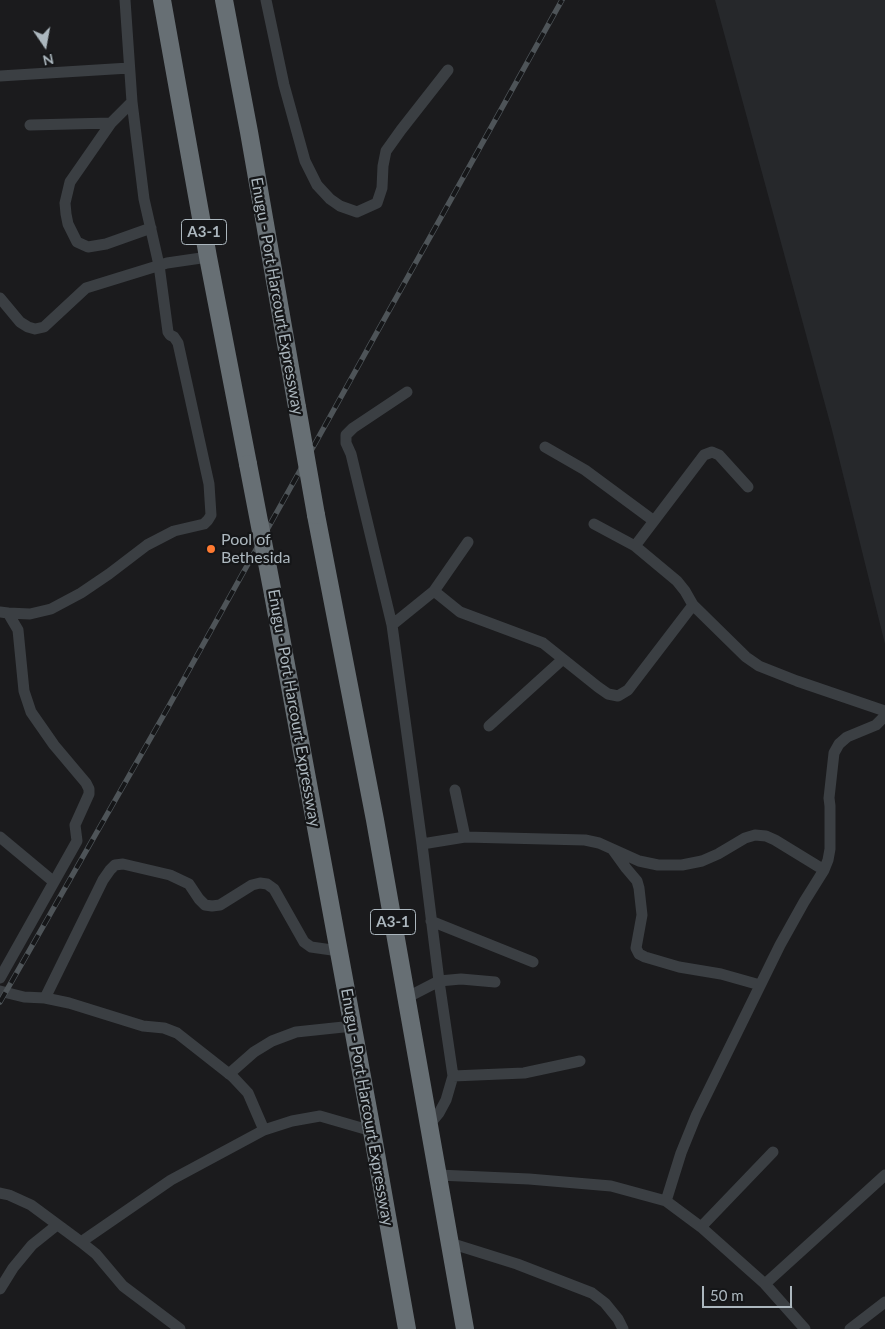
<!DOCTYPE html>
<style>
body{margin:0}
#map{position:relative;width:885px;height:1329px;overflow:hidden;background:#1b1b1d;font-family:Lato,sans-serif}
canvas{display:block}
.north{position:absolute;left:20px;top:20px;width:50px;height:50px;-webkit-text-stroke:4px #151618;paint-order:stroke;rotate:168deg;font-size:14px;font-weight:700;line-height:20px;text-align:center;color:#acb7be}
.north::after{content:'';display:block;margin:auto;width:18px;height:22px;background:#acb7be;clip-path:polygon(50% 0,100% 100%,50% 72%,0 100%)}
.scale{position:absolute;left:702px;top:1286px;width:90px;height:22px;box-sizing:border-box;border:2px solid #acb7be;border-top:0;padding-left:6px;font-size:15px;line-height:18px;white-space:nowrap;color:#acb7be;-webkit-text-stroke:4px #151618;paint-order:stroke}
</style>
<div id="map">
<canvas width="885" height="1329"></canvas>
<div class="north">N</div>
<div class="scale">50 m</div>
</div>
<script>
const ctx = document.querySelector('canvas').getContext('2d');
ctx.lineJoin = 'round';
function paint(path, color) { ctx.fillStyle = color; ctx.fill(path, 'evenodd'); }
const shape = rows => new Path2D(rows.map(r => 'M' + r).join(''));
function stroke(path, color, width, dash) { ctx.strokeStyle = color; ctx.lineWidth = width; ctx.lineCap = dash ? 'butt' : 'round'; ctx.setLineDash(dash || []); ctx.stroke(path); }
function drawText(font, color, halo, rows, align = 'center') {
  ctx.font = font + ' Lato,sans-serif'; ctx.lineWidth = 4.5; ctx.setLineDash([]); ctx.textBaseline = 'middle'; ctx.strokeStyle = halo; ctx.fillStyle = color; for (const [text, x, y, turn = 0] of rows) {
    ctx.save(); ctx.translate(x, y); ctx.rotate((+turn || 0) * Math.PI / 180); ctx.textAlign = isNaN(turn) ? turn : align; if (halo) ctx.strokeText(text, 0, 0); ctx.fillText(text, 0, 0); ctx.restore();
  }
}
const built = shape([
 [715,0,885,0,885,644,832,430]
]);
const minor = shape([
 [266,0,284,85,305,161,317,185,330,199,340,206,357,212,377,203,382,188,383,166,386,151,401,130,448,70],
 [0,76,129,68],
 [132,102,111,123,70,182,65,203,66,214,68,224,77,242,88,247,106,244,151,228],
 [30,125,111,123],
 [0,298,20,322,28,327,35,329,44,327,86,288,167,263,208,257],
 [407,392,353,428,346,435,346,443,351,454,392,625,422,844,439,981,453,1076,446,1100,439,1113,429,1125],
 [545,447,585,470,654,521],
 [594,524,635,546,677,581,685,591,693,605,746,657,759,666,797,681,885,711],
 [635,546,704,455,712,452,719,455,748,487],
 [434,591,460,612,543,643,598,687,608,694,618,696,628,690,693,605],
 [0,612,8,613,18,630,24,691,31,712,54,745,86,783,89,789,89,794,75,825,77,841,0,978],
 [8,613,30,614,51,609,81,593,109,574,147,545,174,531,204,524,208,520,211,515,209,484,178,343,174,337,170,335,168,332,159,265,144,199,132,102,125,0],
 [392,625,434,591,468,542],
 [489,726,563,659],
 [455,790,465,837],
 [0,837,54,882],
 [422,844,465,837,585,840,599,843,639,861,658,865,682,865,702,861,718,854,745,838,755,835,766,836,775,840,824,870],
 [613,850,626,868,637,881,639,888,642,915,636,948,639,954,645,957,679,967,721,974,760,985],
 [431,921,533,962],
 [0,991,24,997,45,998,69,1003,143,1026,164,1028,177,1033,233,1077,248,1093,264,1130],
 [45,998,103,880,110,870,115,865,123,864,170,875,189,884,199,899,205,905,212,906,220,905,252,885,260,883,267,884,274,889,304,942,311,947,339,951],
 [406,998,439,981,461,979,495,982],
 [229,1074,254,1052,272,1041,296,1032,353,1026],
 [453,1076,524,1073,580,1061],
 [438,1175,529,1179,611,1186,666,1201,701,1227,765,1284,805,1329],
 [0,1193,9,1195,31,1205,81,1242,171,1180,264,1130,292,1121,320,1116,372,1131],
 [666,1201,681,1153,696,1116,780,945,804,902,824,870,828,860,830,849,830,806,829,798,834,753,839,744,847,737,876,725,885,716],
 [701,1227,773,1152],
 [81,1242,96,1254,123,1286,180,1329],
 [450,1243,517,1264,592,1293,605,1303,618,1319,623,1329],
 [765,1284,885,1175],
 [0,1289,13,1268,32,1245,57,1225],
 [850,1329,885,1302]
]);
const highway = shape([
 [162,0,208,257,248,464],
 [224,0,249,132,297,407],
 [316,515,375,820,465,1329],
 [273,594,372,1131,407,1329]
]);
const rail = shape([
 [0,1002,170,704,562,0]
]);
const highwayBridge = shape([
 [297,407,316,515],
 [248,464,273,594]
]);
const markers = [
 [211,549,5,"#ff7a31"]
];
const shields = [
 [204,232,45],
 [393,922,45]
];
const shieldNames = [
 ["A3-1",204,232],
 ["A3-1",393,922]
];
const streetNames = [
 ["Enugu - Port Harcourt Expressway",277,296,80],
 ["Enugu - Port Harcourt Expressway",294,708,80],
 ["Enugu - Port Harcourt Expressway",367,1107,80]
];
const poiNames = [
 ["Pool of",221,540],
 ["Bethesida",221,558]
];
paint(built, '#26282b');
stroke(minor, '#3b3f43', 11);
stroke(highway, '#676f74', 18);
stroke(rail, '#4e5458', 5.5);
stroke(rail, '#151618', 4, [11]);
stroke(highwayBridge, '#676f74', 18);
for (const [x, y, r, color] of markers) { const dot = new Path2D(); dot.arc(x, y, r, 0, 2 * Math.PI); ctx.fillStyle = color; ctx.fill(dot); stroke(dot, '#151618', 2); }
for (const [x, y, w] of shields) { const box = new Path2D(); box.roundRect(x - w / 2, y - 12.5, w, 25, 4); ctx.fillStyle = '#151618'; ctx.fill(box); stroke(box, '#acb7be', 1); }
drawText('bold 15px', '#acb7be', null, shieldNames);
drawText('16px', '#acb7be', '#151618', streetNames);
drawText('16px', '#acb7be', '#151618', poiNames, 'left');
</script>
